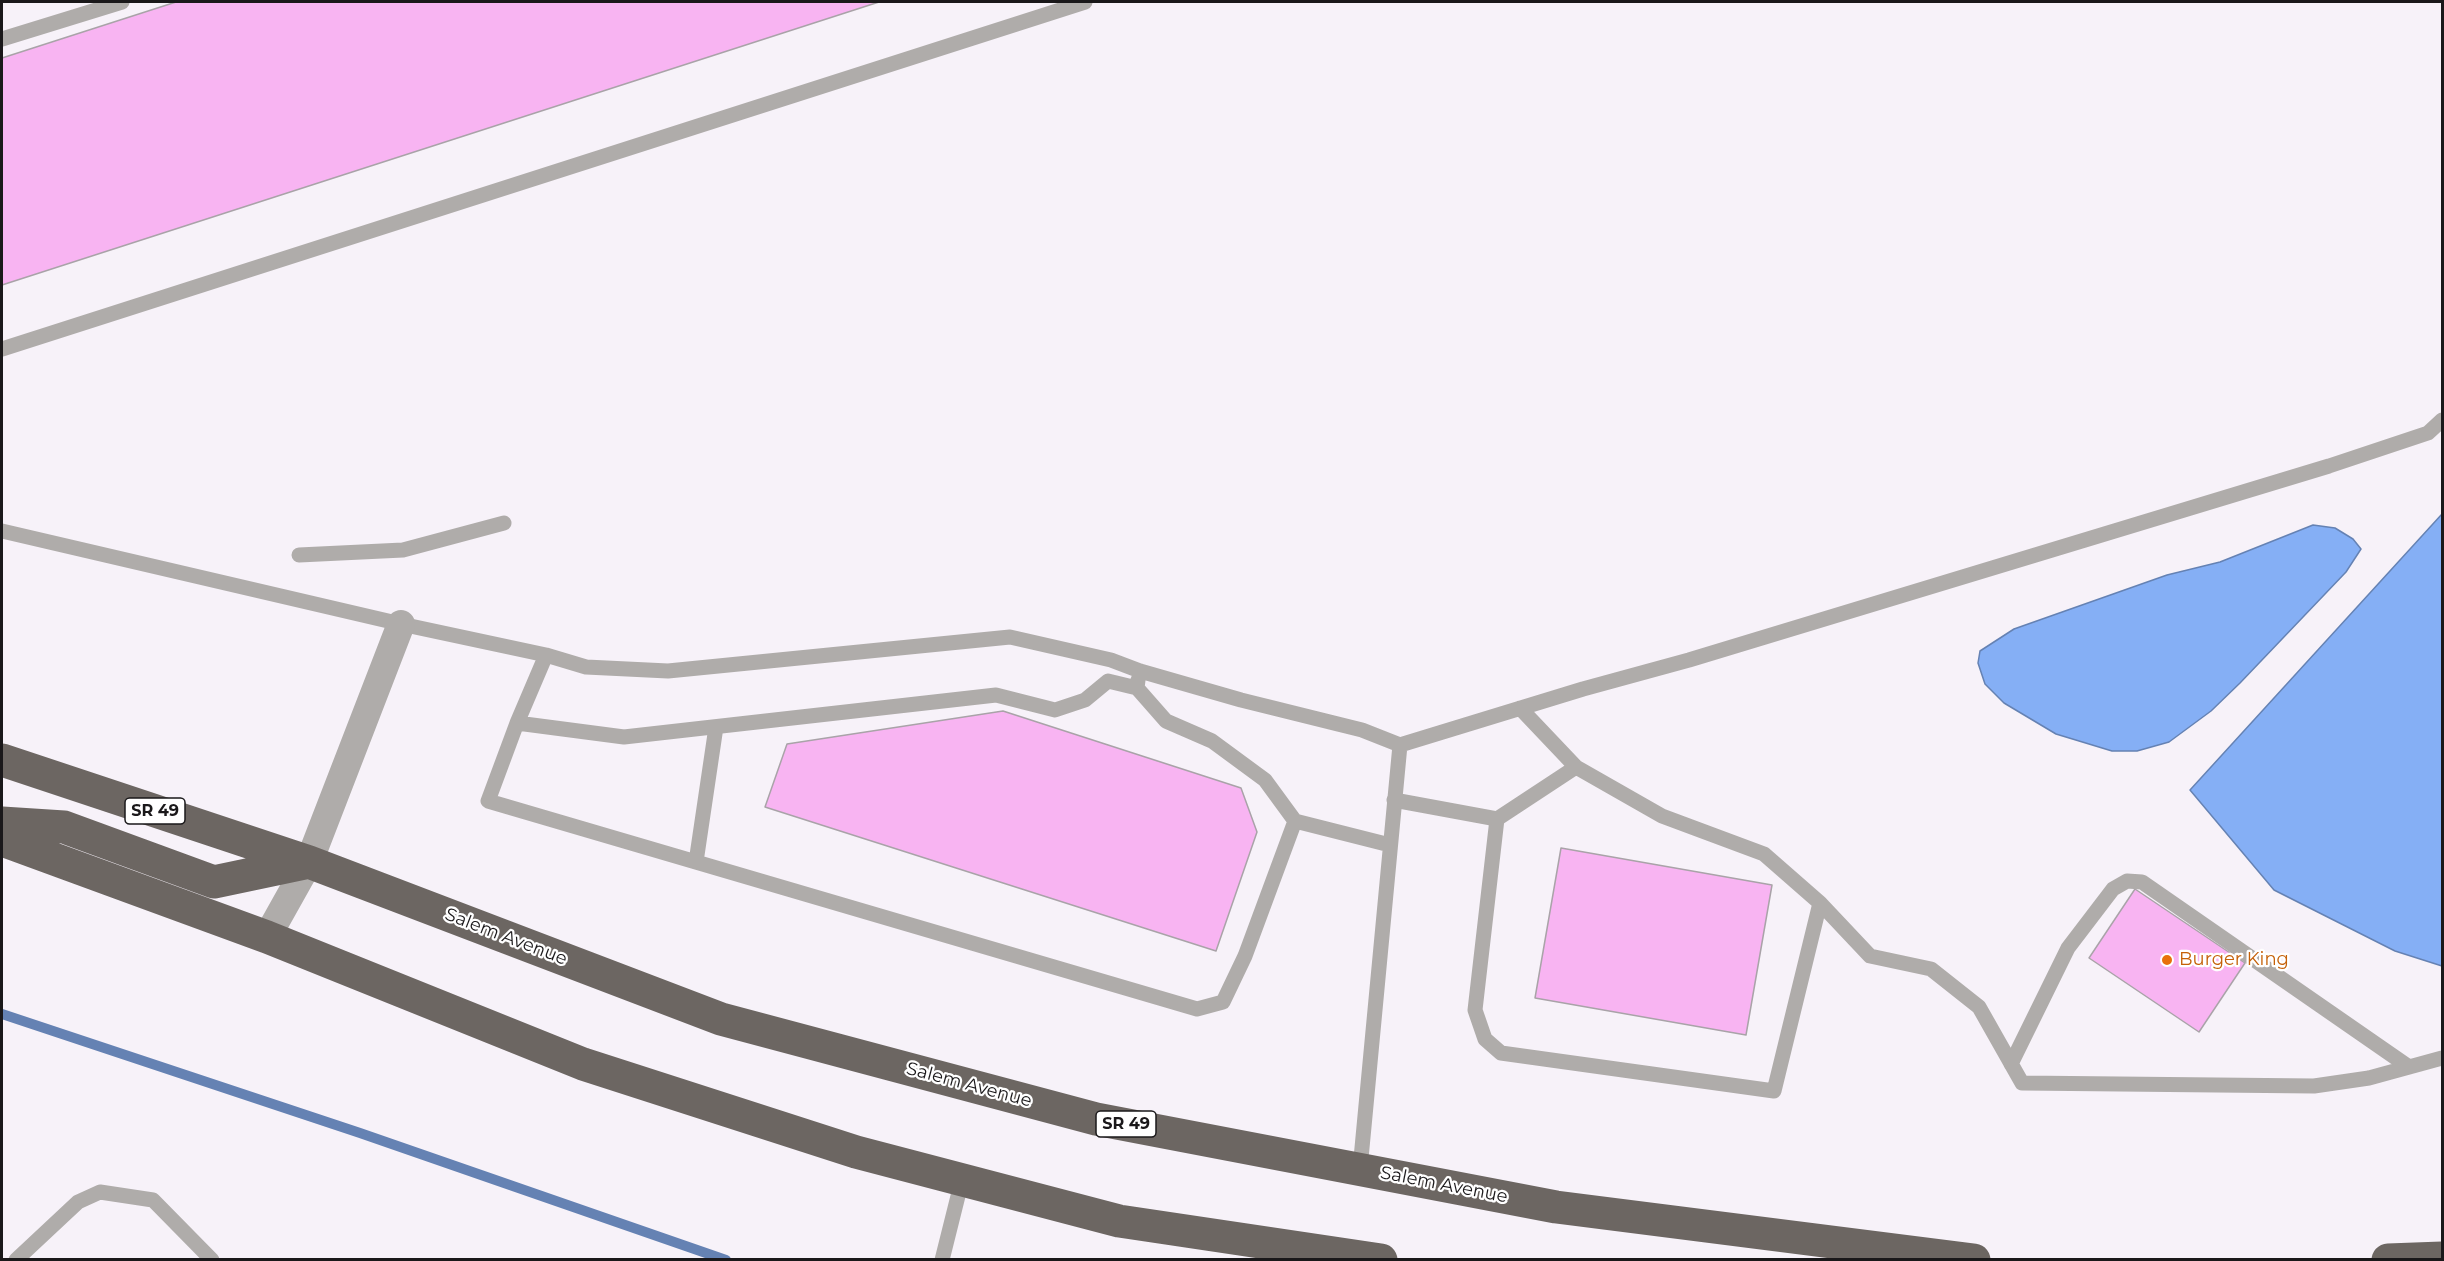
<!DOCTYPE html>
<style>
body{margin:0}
#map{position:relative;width:2444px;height:1261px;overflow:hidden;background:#f7f2f9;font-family:Montserrat,sans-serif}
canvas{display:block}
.frame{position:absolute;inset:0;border:3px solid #1a181a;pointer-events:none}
</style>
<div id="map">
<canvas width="2444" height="1261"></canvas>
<div class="frame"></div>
</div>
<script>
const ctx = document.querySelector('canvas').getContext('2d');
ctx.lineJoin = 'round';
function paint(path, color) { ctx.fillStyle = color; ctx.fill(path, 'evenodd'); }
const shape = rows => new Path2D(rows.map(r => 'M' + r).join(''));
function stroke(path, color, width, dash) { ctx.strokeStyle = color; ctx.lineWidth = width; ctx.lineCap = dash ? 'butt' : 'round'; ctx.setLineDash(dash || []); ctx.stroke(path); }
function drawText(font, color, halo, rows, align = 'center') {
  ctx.font = font + ' Montserrat,sans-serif'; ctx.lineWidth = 4.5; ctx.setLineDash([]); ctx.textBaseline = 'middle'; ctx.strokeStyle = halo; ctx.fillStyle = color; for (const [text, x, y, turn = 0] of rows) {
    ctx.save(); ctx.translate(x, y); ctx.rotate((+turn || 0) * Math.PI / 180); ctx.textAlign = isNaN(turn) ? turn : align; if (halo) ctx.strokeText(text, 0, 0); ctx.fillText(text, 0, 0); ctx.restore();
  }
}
const water = shape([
 [2442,514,2442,966,2395,951,2274,890,2190,790,2442,514],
 [2313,525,2335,528,2353,539,2361,549,2346,572,2240,683,2211,711,2169,742,2137,751,2112,751,2056,734,2004,703,1985,684,1978,663,1980,651,2014,629,2167,575,2220,562,2313,525]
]);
const stream = shape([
 [2,1014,360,1133,726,1260]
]);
const building = shape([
 [176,2,879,2,2,285,2,58,176,2],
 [1003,711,1241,788,1257,832,1216,951,765,807,787,744,1003,711],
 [1561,848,1772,885,1746,1035,1535,998,1561,848],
 [2135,889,2245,963,2199,1032,2089,958,2135,889]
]);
const service = shape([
 [2,39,122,2],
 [2,349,1085,2],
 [2,531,401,624,546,655,586,667,668,671,1010,637,1111,660,1140,671,1241,700,1362,730,1400,745,1583,689,1689,660,2329,466,2428,433,2442,420],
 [299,555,403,550,504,523],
 [546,655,517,723,488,801,1197,1009,1223,1002,1245,956,1295,821,1390,845],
 [1138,680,1137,688,1166,721,1212,741,1265,780,1295,821],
 [1520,708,1576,767,1662,816,1764,854,1820,903,1870,956,1931,969,1979,1007,2022,1083,2314,1086,2369,1078,2442,1058],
 [517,723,624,737,996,695,1055,710,1085,700,1108,681,1137,688],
 [1394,800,1497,819,1475,1010,1485,1039,1501,1053,1774,1091,1820,903],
 [1497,819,1576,767],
 [696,862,716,727],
 [2011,1064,2068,948,2113,889,2127,881,2142,882,2409,1067],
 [1360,1169,1400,745],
 [16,1260,78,1202,100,1192,153,1200,212,1260],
 [942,1260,962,1180]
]);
const minor = shape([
 [267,937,309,862,401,624]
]);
const trunk = shape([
 [2,760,309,862,721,1019,1096,1119,1556,1207,1974,1260],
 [2,823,64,827,214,882,309,862],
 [2,840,267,937,583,1064,856,1152,1119,1221,1381,1260],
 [2388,1260,2442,1258]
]);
const markers = [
 [2167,960,6,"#e8710a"]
];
const shields = [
 [155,811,60],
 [1126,1124,60]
];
const shieldNames = [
 ["SR 49",155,811],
 ["SR 49",1126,1124]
];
const streetNames = [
 ["Salem Avenue",506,937,21],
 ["Salem Avenue",969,1085,15],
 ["Salem Avenue",1444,1185,11]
];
const foodNames = [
 ["Burger King",2179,960]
];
paint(water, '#85aff5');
stroke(water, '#6582b3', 1.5);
stroke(stream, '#6582b3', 10);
paint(building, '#f8b4f2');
stroke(building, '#a9a3a8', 1.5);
stroke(service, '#afacaa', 15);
stroke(minor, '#afacaa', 28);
stroke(trunk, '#6c6662', 33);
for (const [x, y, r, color] of markers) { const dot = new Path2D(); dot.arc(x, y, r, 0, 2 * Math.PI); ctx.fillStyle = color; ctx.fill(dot); stroke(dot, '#fff', 2); }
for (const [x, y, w] of shields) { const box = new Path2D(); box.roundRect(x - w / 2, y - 13, w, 26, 4.5); ctx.fillStyle = '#fff'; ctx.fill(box); stroke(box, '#1a181a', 1.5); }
drawText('bold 16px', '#1a181a', null, shieldNames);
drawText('18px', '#1a181a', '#fff', streetNames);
drawText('18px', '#c56008', '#fff', foodNames, 'left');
</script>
